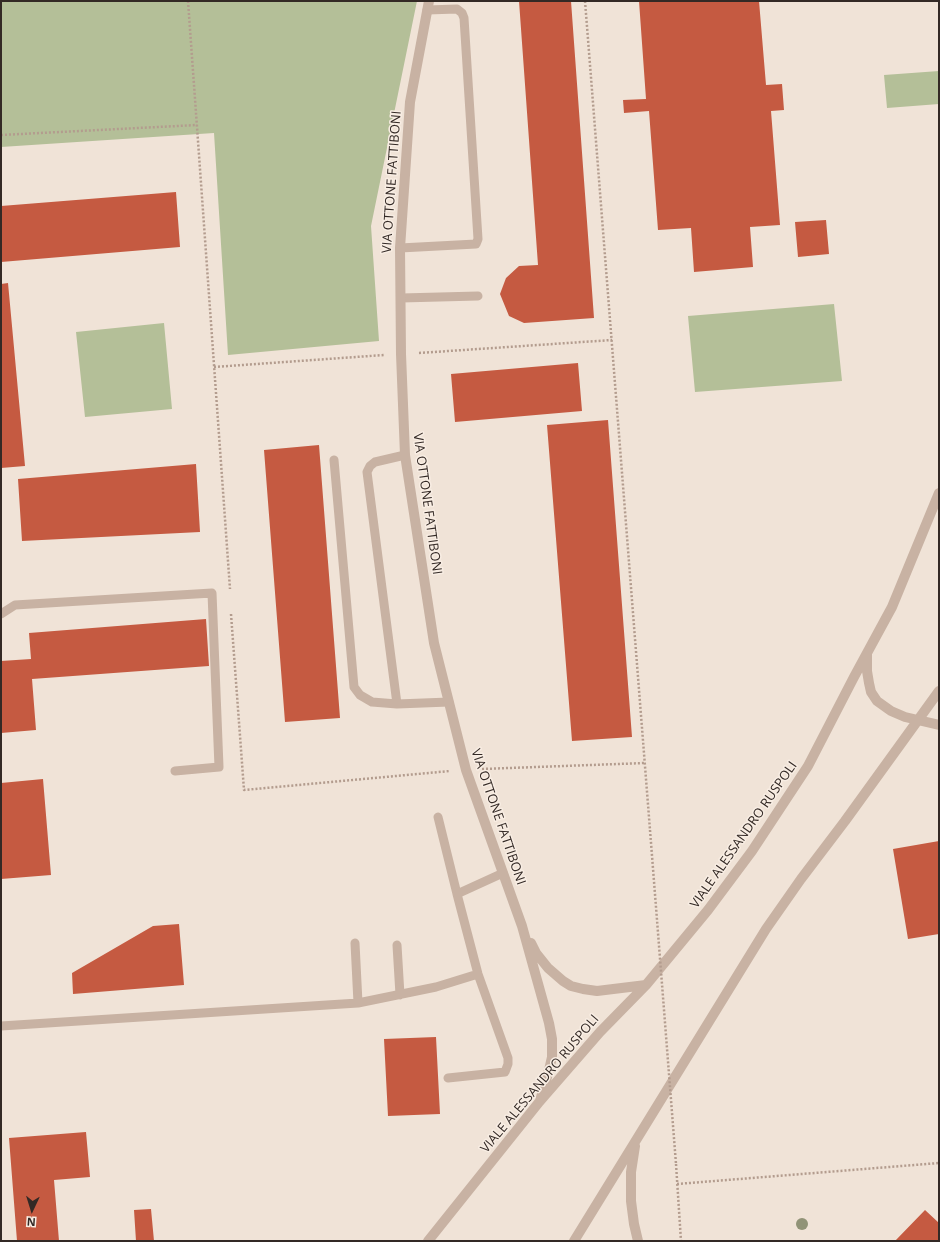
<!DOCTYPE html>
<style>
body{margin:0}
#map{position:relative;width:940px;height:1242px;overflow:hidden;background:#f0e3d7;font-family:"Open Sans",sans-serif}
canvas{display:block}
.frame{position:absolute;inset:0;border:2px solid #332925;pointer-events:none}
.north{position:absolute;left:12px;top:1190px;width:40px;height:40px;-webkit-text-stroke:3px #f8ede3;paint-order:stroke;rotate:184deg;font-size:11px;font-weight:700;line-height:16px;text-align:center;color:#332925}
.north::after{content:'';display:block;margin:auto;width:14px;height:18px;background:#332925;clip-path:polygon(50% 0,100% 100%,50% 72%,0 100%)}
</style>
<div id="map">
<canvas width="940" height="1242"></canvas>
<div class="frame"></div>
<div class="north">N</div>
</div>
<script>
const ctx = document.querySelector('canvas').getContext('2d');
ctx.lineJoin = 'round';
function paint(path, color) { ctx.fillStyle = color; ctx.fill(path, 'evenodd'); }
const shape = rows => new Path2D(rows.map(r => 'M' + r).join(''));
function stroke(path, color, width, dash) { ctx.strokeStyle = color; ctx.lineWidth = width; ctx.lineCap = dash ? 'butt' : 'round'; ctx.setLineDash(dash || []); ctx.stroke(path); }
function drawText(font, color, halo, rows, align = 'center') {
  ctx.font = font + ' "Open Sans",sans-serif'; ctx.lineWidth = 3; ctx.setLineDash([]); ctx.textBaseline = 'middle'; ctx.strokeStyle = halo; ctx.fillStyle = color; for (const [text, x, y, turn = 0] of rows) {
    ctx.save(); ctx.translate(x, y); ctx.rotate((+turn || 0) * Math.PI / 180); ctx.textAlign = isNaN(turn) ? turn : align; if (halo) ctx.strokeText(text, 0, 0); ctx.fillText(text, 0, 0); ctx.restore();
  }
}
const green = shape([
 [1,1,417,1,371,226,379,341,228,355,214,133,1,147],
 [939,71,939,104,887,108,884,75],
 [834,304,842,381,695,392,688,316],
 [164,323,172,409,85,417,76,332]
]);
const building = shape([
 [519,1,571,1,594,318,524,323,509,316,500,294,506,278,519,266,538,265],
 [639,1,759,1,766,85,782,84,784,110,771,111,780,225,750,227,753,267,694,272,691,228,658,230,649,111,624,113,623,100,646,99],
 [176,192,180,247,1,262,1,206],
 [826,220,829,254,798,257,795,222],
 [8,283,25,466,1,468,1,284],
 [578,363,582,411,455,422,451,374],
 [608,420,632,737,572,741,547,425],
 [319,445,340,718,285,722,264,450],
 [196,464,200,532,22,541,18,479],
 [206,619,209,666,32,679,36,730,1,733,1,661,31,659,29,633],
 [43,779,51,875,1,879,1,783],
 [939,841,939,934,908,939,893,849],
 [179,924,184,985,73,994,72,973,153,926],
 [436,1037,440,1114,388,1116,384,1039],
 [86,1132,90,1177,54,1180,59,1241,17,1241,9,1138],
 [151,1209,154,1241,136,1241,134,1210],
 [925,1210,939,1223,939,1241,895,1241]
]);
const path = shape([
 [188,1,230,589],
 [585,1,650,830],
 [1,135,197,125],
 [419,353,612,340],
 [214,367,384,355],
 [231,614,244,790,450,771],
 [482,769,645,763],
 [676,1164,681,1241],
 [677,1184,939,1163]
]);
const service = shape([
 [400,248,476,244,478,239,464,18,462,13,457,9,427,10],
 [401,298,478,296],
 [334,460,354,687,360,695,372,702,397,704,449,702],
 [1,614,15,605,212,593,219,767,175,771],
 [397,704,367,472,370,466,375,462,405,455],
 [438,817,457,894],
 [355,943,358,1003],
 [397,945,400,995],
 [1,1026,358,1003,436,987,478,974],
 [448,1078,505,1072,508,1064,508,1058,478,974,457,894,503,873]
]);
const minor = shape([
 [429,1,410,102,400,248,401,354,405,455,434,643,466,770,522,926,549,1023,552,1039,552,1057,549,1070,540,1101],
 [867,654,867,671,869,683,871,692,877,701,891,711,905,717,939,725],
 [531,943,536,953,548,968,563,981,571,986,583,989,597,991,646,985],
 [635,1146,631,1172,631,1201,634,1224,638,1241],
 [428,1241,540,1101,600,1032,646,985,708,910,752,851,808,766,854,677,892,607,939,493],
 [574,1241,766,929,801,879,845,821,939,691]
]);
const pathBridge = shape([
 [650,830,676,1164]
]);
const trees = [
 [802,1224]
];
const streetNames = [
 ["VIA OTTONE FATTIBONI",392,182,-86],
 ["VIA OTTONE FATTIBONI",427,504,82],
 ["VIA OTTONE FATTIBONI",498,817,71],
 ["VIALE ALESSANDRO RUSPOLI",744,835,-55],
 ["VIALE ALESSANDRO RUSPOLI",540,1084,-50]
];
paint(green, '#b4bf98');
paint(building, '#c55a41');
stroke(path, '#b39c8e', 2.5, [2, 2]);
stroke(service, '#c8b2a3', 9);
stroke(minor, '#c8b2a3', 10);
stroke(pathBridge, '#b39c8e', 2.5, [2, 2]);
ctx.fillStyle = '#919377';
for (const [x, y] of trees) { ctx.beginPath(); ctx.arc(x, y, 6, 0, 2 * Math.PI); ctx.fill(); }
drawText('13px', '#332925', '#f8ede3', streetNames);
</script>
